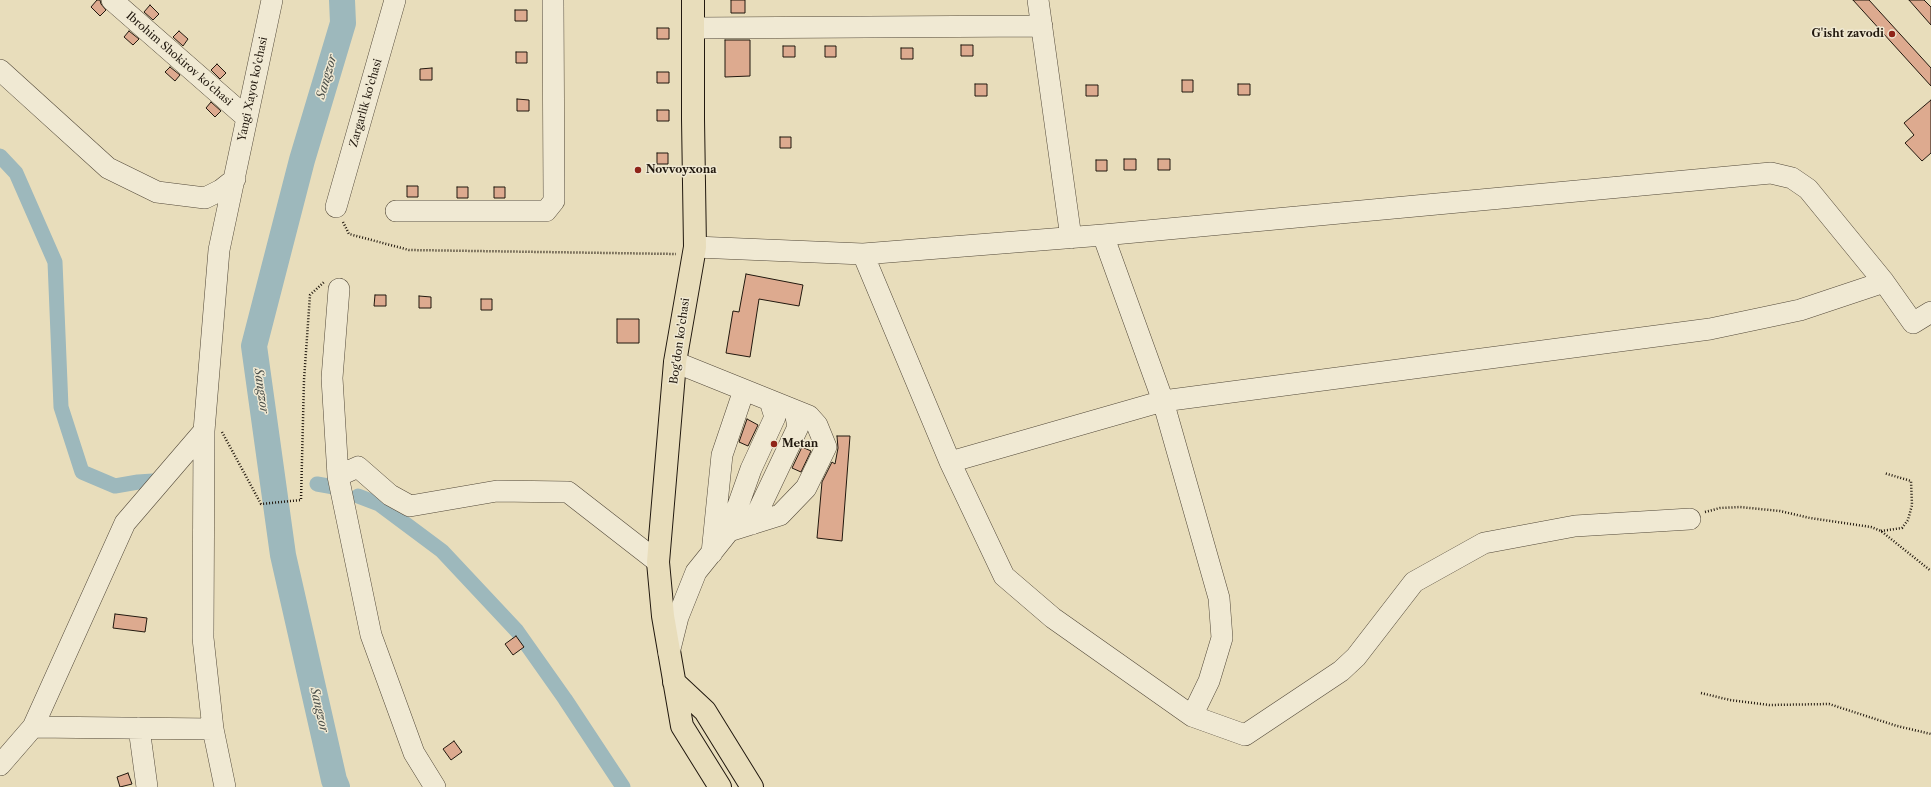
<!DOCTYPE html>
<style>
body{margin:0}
canvas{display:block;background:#e8ddbb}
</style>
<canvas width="1931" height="787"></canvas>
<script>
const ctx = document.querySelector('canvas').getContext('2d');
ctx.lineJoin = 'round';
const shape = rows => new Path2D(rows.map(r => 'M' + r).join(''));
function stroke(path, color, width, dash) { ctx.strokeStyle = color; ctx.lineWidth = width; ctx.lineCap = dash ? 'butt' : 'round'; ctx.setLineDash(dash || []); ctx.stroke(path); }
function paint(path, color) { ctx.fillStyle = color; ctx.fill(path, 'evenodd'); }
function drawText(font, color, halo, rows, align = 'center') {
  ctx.font = font + ' "Libre Caslon Text",serif'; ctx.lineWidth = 3; ctx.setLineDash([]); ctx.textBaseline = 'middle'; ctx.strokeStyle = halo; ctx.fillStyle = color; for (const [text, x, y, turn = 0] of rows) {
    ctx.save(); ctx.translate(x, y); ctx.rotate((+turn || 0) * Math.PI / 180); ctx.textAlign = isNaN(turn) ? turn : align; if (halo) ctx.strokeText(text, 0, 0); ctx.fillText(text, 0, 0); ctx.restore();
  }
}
const canal = shape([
 [0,156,16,173,55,262,61,407,82,472,115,486,138,482,153,481],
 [317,484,334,487],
 [358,496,379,504,442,551,517,631,565,699,623,787]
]);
const river = shape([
 [337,787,334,780,283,555,254,346,302,160,343,23,342,0]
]);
const building = shape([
 [97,0,100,0,101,4,106,10,100,16,91,7,97,0],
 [731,0,745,0,745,13,731,13,731,0],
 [1853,0,1869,0,1931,68,1931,86,1853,0],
 [1909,0,1924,0,1931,7,1931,25,1909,0],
 [150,5,159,14,153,20,144,12,150,5],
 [515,10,527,10,527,21,515,21,515,10],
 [657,28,669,28,669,39,657,39,657,28],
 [129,31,139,39,133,45,124,37,129,31],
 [179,31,188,39,183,46,173,37,179,31],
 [725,40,750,40,750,76,725,77,725,40],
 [961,45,973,45,973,56,961,56,961,45],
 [783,46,795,46,795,57,783,57,783,46],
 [825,46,836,46,836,57,825,57,825,46],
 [901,48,913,48,913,59,901,59,901,48],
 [516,52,527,52,527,63,516,63,516,52],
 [217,64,226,73,220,79,211,70,217,64],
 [170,67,180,75,175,81,165,72,170,67],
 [432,68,432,80,420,80,420,69,432,68],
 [657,72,669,72,669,83,657,83,657,72],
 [1182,80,1193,80,1193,92,1182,92,1182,80],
 [975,84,987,84,987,96,975,96,975,84],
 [1238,84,1250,84,1250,95,1238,95,1238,84],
 [1086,85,1098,85,1098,96,1086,96,1086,85],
 [517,99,529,100,529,111,517,111,517,99],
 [1931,100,1931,153,1922,161,1905,143,1914,135,1904,123,1931,100],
 [211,102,221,111,215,117,206,108,211,102],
 [657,110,669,110,669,121,657,121,657,110],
 [780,137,791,137,791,148,780,148,780,137],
 [657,153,668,153,668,164,657,164,657,153],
 [1124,159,1136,159,1136,170,1124,170,1124,159],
 [1158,159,1170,159,1170,170,1158,170,1158,159],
 [1096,160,1107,160,1107,171,1096,171,1096,160],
 [407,186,418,186,418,197,407,197,407,186],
 [457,187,468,187,468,198,457,198,457,187],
 [494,187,505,187,505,198,494,198,494,187],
 [746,274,803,285,799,306,759,299,750,357,726,353,733,311,739,312,746,274],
 [375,295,386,295,386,306,374,306,375,295],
 [419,296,431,297,431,308,419,308,419,296],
 [481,299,492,299,492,310,481,310,481,299],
 [617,319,639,319,639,343,617,343,617,319],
 [747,419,758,425,748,446,739,442,747,419],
 [837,436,850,436,842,541,817,538,822,482,832,462,835,464,838,448,837,436],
 [802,447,811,451,801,472,792,468,802,447],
 [115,614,147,618,145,632,113,628,115,614],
 [516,636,524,647,513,655,505,644,516,636],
 [454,741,462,752,451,760,443,749,454,741],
 [128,773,132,784,120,787,117,777,128,773]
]);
const path = shape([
 [343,222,349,234,409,250,676,254],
 [222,432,261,504,301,500,304,380,310,295,324,282],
 [1705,512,1720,508,1740,507,1780,511,1810,518,1871,527,1881,531,1931,571],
 [1881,531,1902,528,1908,520,1912,505,1911,481,1884,473],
 [1701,693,1730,700,1769,705,1829,704,1897,726,1931,734]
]);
const minor = shape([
 [112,0,247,118],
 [1038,0,1071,238],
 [693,28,1042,26],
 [0,70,108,168,157,192,205,198,221,190,235,179],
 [336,207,395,0],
 [396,211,546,211,554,201,553,0],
 [1103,235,1163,401,1219,598,1222,638,1209,681,1192,716],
 [695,247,863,254,1103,235,1771,173,1792,178,1808,189,1884,282,1913,323,1931,312],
 [863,254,950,462,1004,576,1053,618,1192,716,1245,735,1341,671,1356,657,1414,582,1484,543,1575,526,1690,519],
 [675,362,809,416,817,425,826,447,806,488,780,515,729,531],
 [204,431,203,638,213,729],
 [950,462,1163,401,1710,329,1800,310,1884,282],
 [338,476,332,378,339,289],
 [752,524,798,427,795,411],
 [712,553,722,455,744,390],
 [669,653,678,617,696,572,729,531,751,469,775,417,770,401],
 [33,727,213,729,225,787],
 [139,728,147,787],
 [0,765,33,727,125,523,204,431,219,250,272,0],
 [435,787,414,753,371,635,338,476,358,467,390,495,410,506,497,491,568,492,658,562]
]);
const major = shape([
 [693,0,693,119,695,247,675,362,658,562,663,616,682,726,720,787],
 [674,682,705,711,752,787]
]);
const markers = [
 [1892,34,4,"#8f2418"],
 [638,170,4,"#8f2418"],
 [774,444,4,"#8f2418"]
];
const poiNames = [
 ["G'isht zavodi",1884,34,"right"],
 ["Novvoyxona",646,170],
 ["Metan",782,444]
];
const streetNames = [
 ["Ibrohim Shokirov ko'chasi",179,59,41],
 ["Yangi Xayot ko'chasi",253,89,-78],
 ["Zargarlik ko'chasi",366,103,-74],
 ["Bog'don ko'chasi",680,341,-82]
];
const waterNames = [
 ["Sangzor",327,77,-74],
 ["Sangzor",261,391,82],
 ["Sangzor",319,710,77]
];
stroke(canal, '#9db8bc', 15);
stroke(river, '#9db8bc', 26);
paint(building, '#ddaa8f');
stroke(building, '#21180e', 1);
stroke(minor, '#534939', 22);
stroke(major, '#21180e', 24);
stroke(path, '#21180e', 2.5, [1, 2]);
stroke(minor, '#f0e9d3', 21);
stroke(major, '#e8ddbb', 22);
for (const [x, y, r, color] of markers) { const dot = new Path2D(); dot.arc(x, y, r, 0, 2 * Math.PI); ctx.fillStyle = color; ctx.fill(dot); stroke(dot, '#f0e9d3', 1.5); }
drawText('bold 11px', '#21180e', '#f0e9d3', poiNames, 'left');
drawText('11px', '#21180e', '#f0e9d3', streetNames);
drawText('italic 12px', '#4c504b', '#f0e9d3', waterNames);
</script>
